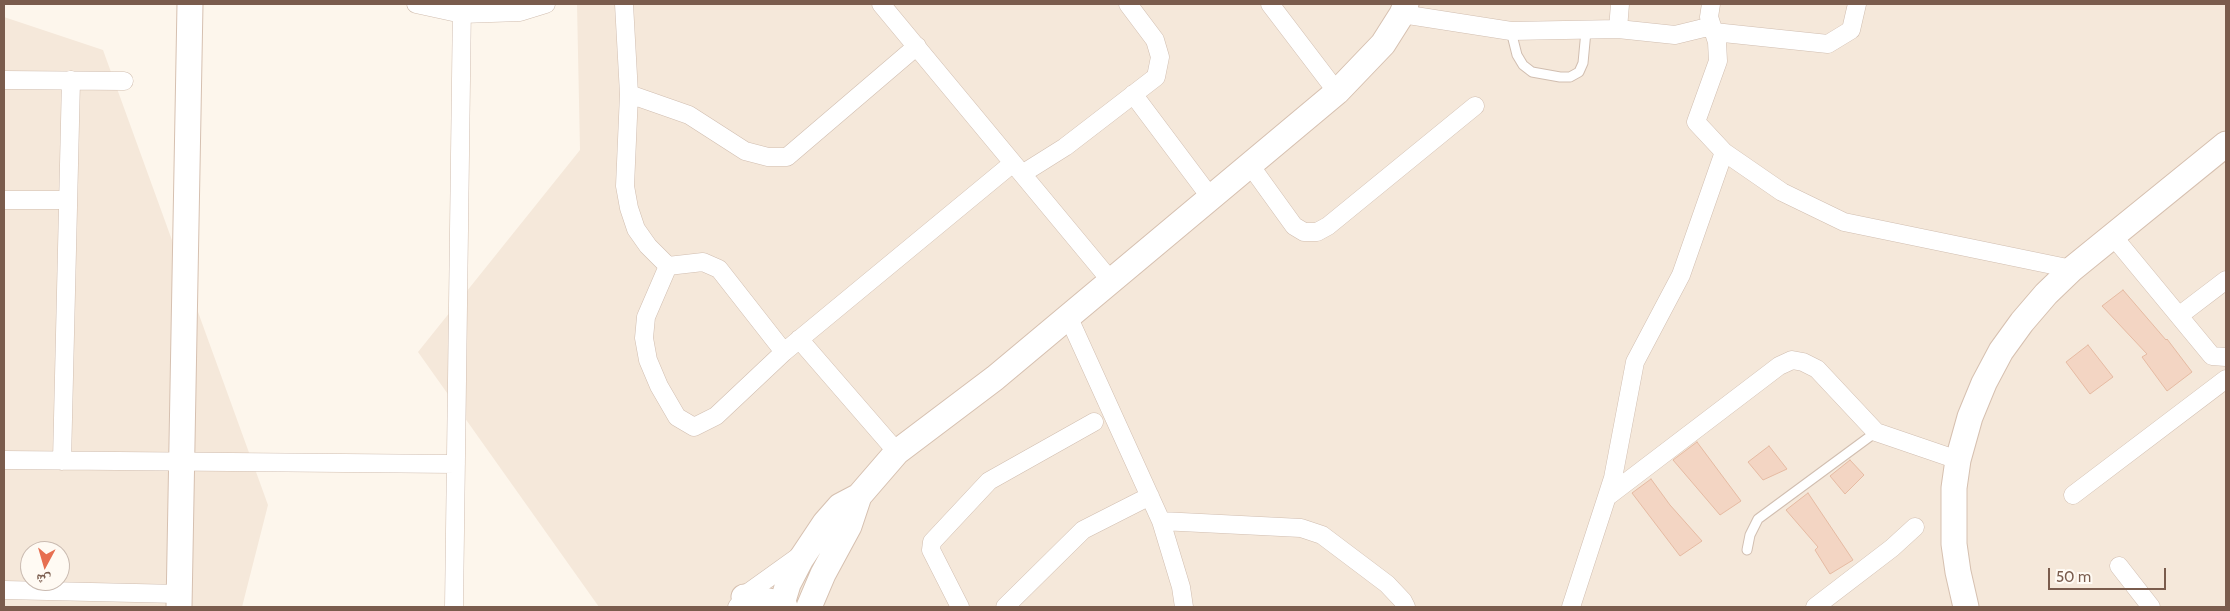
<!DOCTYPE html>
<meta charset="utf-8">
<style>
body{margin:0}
#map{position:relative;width:2230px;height:611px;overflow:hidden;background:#fdf6ec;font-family:Cabin,"Noto Naskh Arabic",sans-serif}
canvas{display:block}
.frame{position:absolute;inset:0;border:5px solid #7a5c4d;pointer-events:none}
.north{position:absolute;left:20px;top:541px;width:50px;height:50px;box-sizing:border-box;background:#fffaf3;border:1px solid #cabbb1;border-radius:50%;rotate:186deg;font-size:14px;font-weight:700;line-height:20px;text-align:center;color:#7a5c4d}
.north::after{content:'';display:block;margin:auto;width:18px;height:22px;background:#e76f51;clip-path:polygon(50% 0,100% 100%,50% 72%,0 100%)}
.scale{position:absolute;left:2048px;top:568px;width:118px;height:22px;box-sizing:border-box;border:2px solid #7a5c4d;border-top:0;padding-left:6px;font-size:15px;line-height:18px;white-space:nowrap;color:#7a5c4d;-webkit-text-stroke:4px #fffaf3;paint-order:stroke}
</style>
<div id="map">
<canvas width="2230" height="611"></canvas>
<div class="frame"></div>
<div class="north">ش</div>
<div class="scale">50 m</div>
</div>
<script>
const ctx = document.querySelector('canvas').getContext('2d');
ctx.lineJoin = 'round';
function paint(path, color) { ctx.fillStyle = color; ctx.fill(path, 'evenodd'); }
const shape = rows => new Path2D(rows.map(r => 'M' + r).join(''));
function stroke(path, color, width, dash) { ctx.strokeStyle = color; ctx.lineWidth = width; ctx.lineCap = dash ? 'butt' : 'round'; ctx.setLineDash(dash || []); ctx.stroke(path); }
const residential = shape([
 [577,4,2226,4,2226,607,599,607,418,352,580,150],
 [4,17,103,50,268,505,242,607,4,607],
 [30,551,60,551,60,581,30,581]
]);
const building = shape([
 [2123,290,2166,340,2167,339,2192,372,2167,391,2142,357,2147,354,2102,306,2123,290],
 [2088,345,2113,377,2090,394,2066,362,2088,345],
 [1697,442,1741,501,1720,515,1673,460,1697,442],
 [1769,446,1787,469,1763,480,1748,462,1769,446],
 [1850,460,1864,475,1845,494,1830,476,1850,460],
 [1651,479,1670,505,1702,541,1680,556,1632,493,1651,479],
 [1808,493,1853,560,1830,574,1815,550,1818,547,1786,510,1808,493]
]);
const lane = shape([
 [1511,31,1517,55,1523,65,1532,72,1560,77,1570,77,1579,72,1583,63,1586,31],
 [1747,550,1750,535,1758,519,1876,432]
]);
const street = shape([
 [416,4,462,14,520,12,546,4],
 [624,4,629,94,625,186,629,208,636,229,648,246,668,266,703,262,719,269,784,352],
 [881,4,1111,281],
 [1270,4,1337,92],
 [1711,4,1709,17,1717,42,1718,61,1696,122,1724,152,1782,192,1844,222,2072,269],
 [1402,14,1511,31,1618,29,1675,35,1712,26],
 [1618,29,1620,4],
 [1714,32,1828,44,1851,30,1857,4],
 [4,80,124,81],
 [629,94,689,115,745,151,768,157,787,157,917,46],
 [1133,94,1211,198],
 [1250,165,1294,226,1304,232,1317,232,1328,226,1475,106],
 [1022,174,1065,147,1156,77,1160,57,1155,40,1128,4],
 [4,200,68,200],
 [2112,235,2212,356,2226,357],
 [668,266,646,317,644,338,648,360,659,386,677,417,694,427,716,416,784,352,1013,163],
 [2180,315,2226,280],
 [1068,316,1161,521,1181,587,1184,607],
 [799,339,897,452],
 [4,460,456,464],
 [62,461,71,80],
 [2073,495,2226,379],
 [1607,497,1779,366,1792,360,1803,362,1817,369,1876,432,1958,460],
 [1161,521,1301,528,1322,535,1387,584,1403,601,1406,607],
 [2119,566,2151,607],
 [4,590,179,594],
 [454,607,462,4],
 [737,607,749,592,802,554],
 [960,607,931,550,932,542,989,481,1094,422],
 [1005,607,1083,530,1150,496],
 [1571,607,1613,478,1635,362,1681,275,1724,152],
 [1815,607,1892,548,1915,527]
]);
const secondary = shape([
 [744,597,769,601,785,607],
 [179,607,190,4],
 [781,607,788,584,801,559,825,523,840,506,859,496,897,452,995,378,1337,92,1383,44,1402,14,1406,4],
 [809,607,823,574,849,526,859,496],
 [1966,607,1958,572,1954,544,1954,488,1958,460,1970,417,1984,383,2001,351,2022,322,2046,294,2072,269,2226,144]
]);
paint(residential, '#f5e8da');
paint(building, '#f3d5c3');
stroke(building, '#e6bba3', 1);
stroke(lane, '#d1beb0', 11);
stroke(street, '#d1beb0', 19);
stroke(secondary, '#d6c0b0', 27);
stroke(lane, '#fff', 9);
stroke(street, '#fff', 18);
stroke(secondary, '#fff', 25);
</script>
